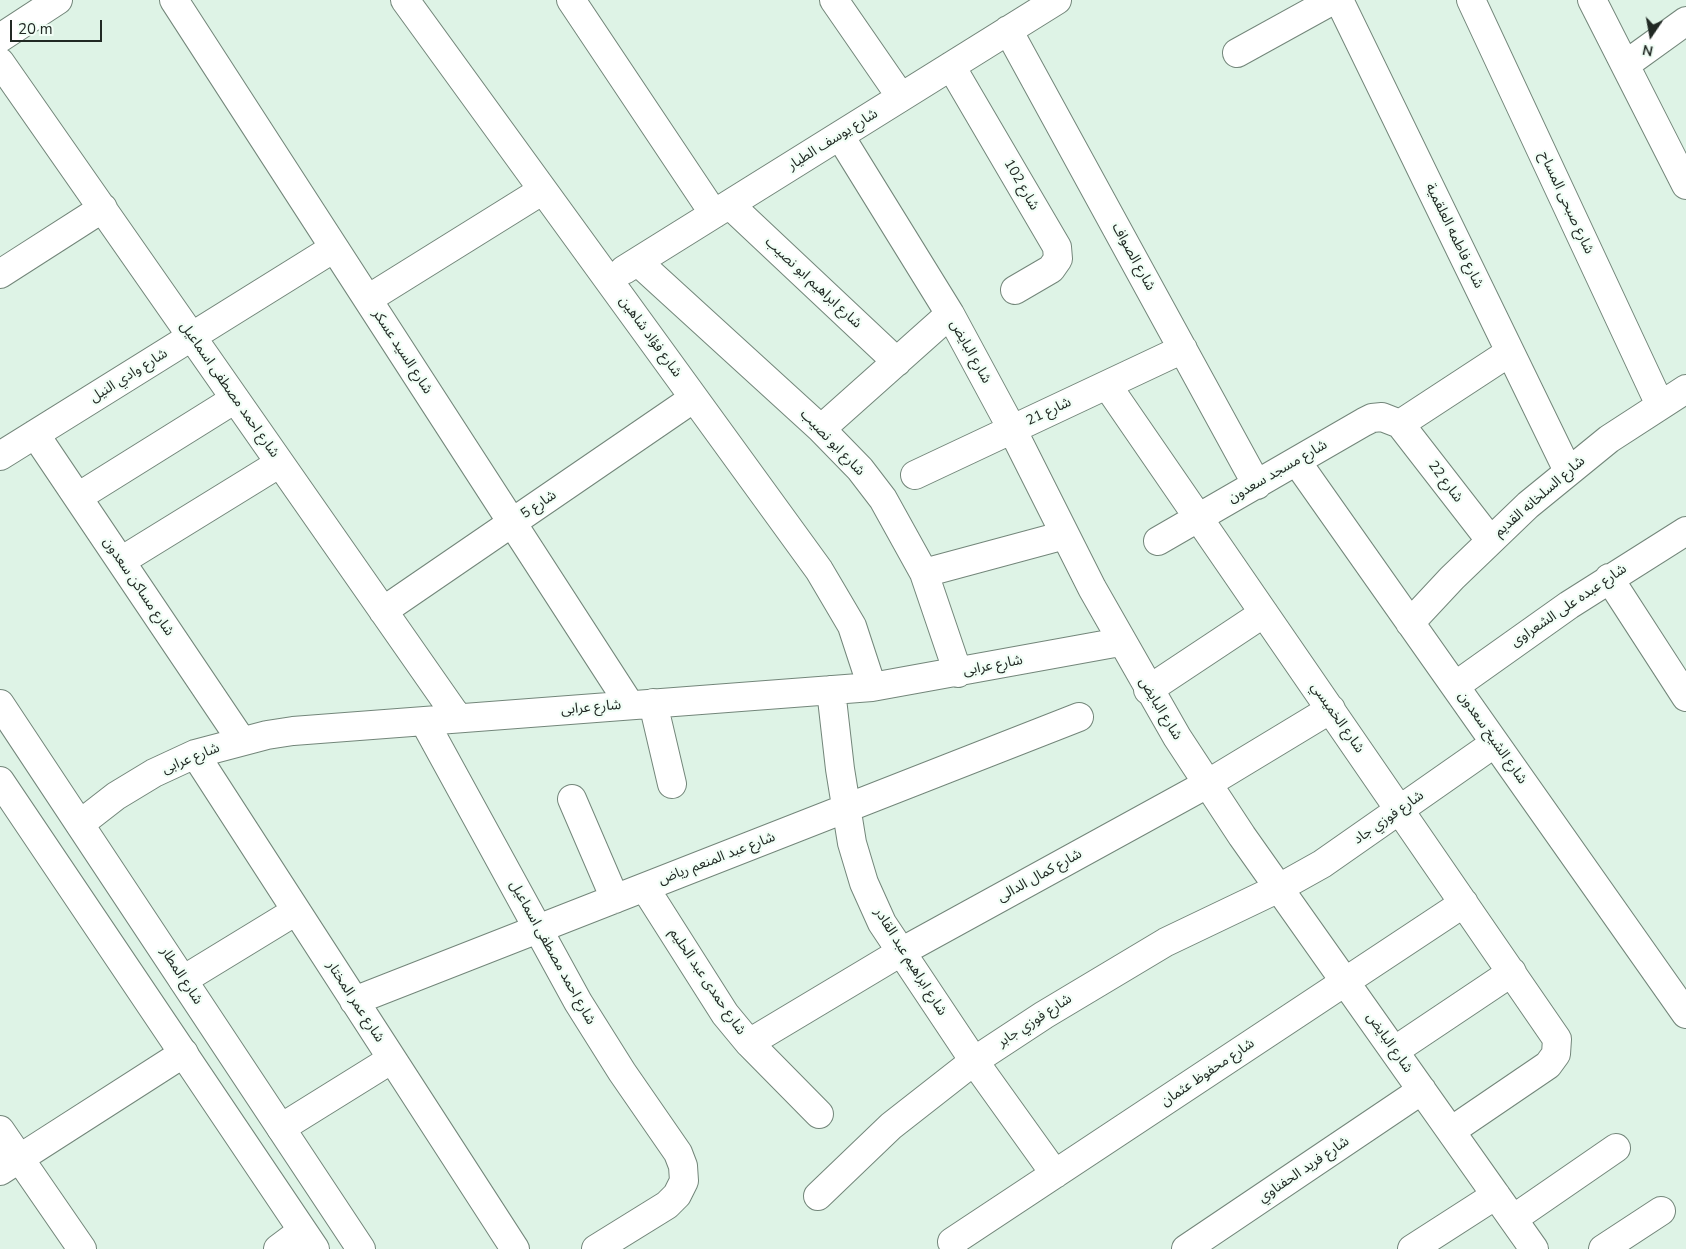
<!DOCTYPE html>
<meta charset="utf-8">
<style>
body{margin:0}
#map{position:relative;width:1686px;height:1249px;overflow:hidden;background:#def3e6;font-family:"Nunito Sans",sans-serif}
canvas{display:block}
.north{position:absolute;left:1626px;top:10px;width:50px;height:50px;-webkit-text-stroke:4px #f1fef6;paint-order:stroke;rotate:192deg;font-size:14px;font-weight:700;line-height:20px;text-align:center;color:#212924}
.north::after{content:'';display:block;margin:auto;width:18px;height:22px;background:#212924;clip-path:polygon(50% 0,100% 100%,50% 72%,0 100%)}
.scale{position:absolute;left:10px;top:20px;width:92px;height:22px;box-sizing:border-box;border:2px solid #212924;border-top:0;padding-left:6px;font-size:15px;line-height:18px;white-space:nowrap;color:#212924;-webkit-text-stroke:4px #f1fef6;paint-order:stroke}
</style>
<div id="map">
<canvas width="1686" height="1249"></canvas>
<div class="north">N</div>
<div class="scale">20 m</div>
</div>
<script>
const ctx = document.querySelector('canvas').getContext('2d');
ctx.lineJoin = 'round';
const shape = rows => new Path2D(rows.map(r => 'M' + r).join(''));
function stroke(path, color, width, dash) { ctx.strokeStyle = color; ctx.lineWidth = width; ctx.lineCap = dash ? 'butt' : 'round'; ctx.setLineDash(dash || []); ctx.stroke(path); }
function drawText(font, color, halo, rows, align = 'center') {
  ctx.font = font + ' "Nunito Sans","Noto Sans Arabic",sans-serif'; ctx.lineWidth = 4.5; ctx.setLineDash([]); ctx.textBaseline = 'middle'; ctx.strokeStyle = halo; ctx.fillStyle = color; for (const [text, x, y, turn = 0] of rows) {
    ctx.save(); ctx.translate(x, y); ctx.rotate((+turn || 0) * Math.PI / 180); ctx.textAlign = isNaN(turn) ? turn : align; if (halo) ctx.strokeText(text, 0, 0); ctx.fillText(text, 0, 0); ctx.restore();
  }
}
const minor = shape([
 [174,0,630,705],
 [405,0,819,570,852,626,872,687],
 [571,0,714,214],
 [834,0,901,97],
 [1339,0,1568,471],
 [1471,0,1660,405],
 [1592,0,1686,185],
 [1008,30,1257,485],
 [0,38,58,0],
 [1237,53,1333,0],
 [0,62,458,718],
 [1625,65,1686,21],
 [951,66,1057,247,1058,259,1051,269,1015,290],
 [840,136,950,314,1012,429,1092,588,1177,737,1242,836,1534,1249],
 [730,205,897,362],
 [638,262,821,429,860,469,883,499,924,573,958,673],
 [624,270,1057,0],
 [0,274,103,208],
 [368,299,543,190],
 [1107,385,1557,1039,1556,1054,1548,1065,1451,1131],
 [1400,424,1510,352],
 [821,429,950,314],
 [35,434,241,740],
 [0,456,334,248],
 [1297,462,1686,1014],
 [915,475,1183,349],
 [78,497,235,399],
 [1158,541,1364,422,1372,418,1382,417,1400,424,1490,540],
 [121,561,280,463],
 [924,573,1065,535],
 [1609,578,1686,697],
 [383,611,694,398],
 [1410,623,1452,578,1528,505,1609,439,1686,389],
 [1455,686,1569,605,1686,531],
 [831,690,840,769,852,843,864,883,882,923,974,1061,1055,1174],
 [1148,690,1264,613],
 [653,703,672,784],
 [424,721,578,1002,622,1072,678,1153,683,1166,684,1181,677,1195,667,1205,596,1249],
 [195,754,515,1249],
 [572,799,615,899],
 [80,824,116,796,154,773,195,754,267,735,293,731,872,687,1120,642],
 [645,888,725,1014,749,1043,819,1114],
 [183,980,296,911],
 [354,1001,1079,717],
 [749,1043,901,952,1207,784,1331,709],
 [1394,1051,1512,972],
 [281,1128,392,1059],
 [0,1130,82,1249],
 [0,1171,184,1053],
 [818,1196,891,1126,974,1061,1044,1015,1166,942,1279,888,1322,864,1495,743],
 [1513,1219,1616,1148],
 [952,1242,1464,903],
 [278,1249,302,1231],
 [1186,1249,1422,1090],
 [1412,1249,1496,1195],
 [1603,1249,1661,1211]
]);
const tertiary = shape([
 [0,704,361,1249],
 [0,781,315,1249]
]);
const streetNames = [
 ["شارع يوسف الطيار",833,140,-32],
 ["شارع 102",1021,185,60],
 ["شارع صبحى المساح",1566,203,65],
 ["شارع فاطمه العلقمية",1454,236,64],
 ["شارع الصواف",1133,257,61],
 ["شارع ابراهيم ابو نصيب",813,283,43],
 ["شارع فؤاد شاهين",650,337,54],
 ["شارع السيد عسكر",402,352,57],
 ["شارع البايض",970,352,61],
 ["شارع وادي النيل",129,376,-32],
 ["شارع احمد مصطفى اسماعيل",229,390,55],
 ["شارع 21",1049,412,-25],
 ["شارع ابو نصيب",832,443,46],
 ["شارع مسجد سعدون",1278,472,-30],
 ["شارع 22",1445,482,53],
 ["شارع السلخانه القديم",1540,497,-41],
 ["شارع 5",539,505,-34],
 ["شارع مساكن سعدون",138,587,56],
 ["شارع عبده على الشعراوى",1569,606,-34],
 ["شارع عرابى",993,666,-11],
 ["شارع عرابى",591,708,-5],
 ["شارع البايض",1160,709,59],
 ["شارع الخميسي",1337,718,55],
 ["شارع الشيخ سعدون",1492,738,55],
 ["شارع عرابى",191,759,-22],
 ["شارع فوزي جاد",1389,818,-35],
 ["شارع عبد المنعم رياض",717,859,-21],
 ["شارع كمال الدالى",1040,876,-29],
 ["شارع احمد مصطفى اسماعيل",552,953,61],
 ["شارع ابراهيم عبد القادر",910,962,58],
 ["شارع المطار",181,976,57],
 ["شارع حمدى عبد الحليم",707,982,56],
 ["شارع عمر المختار",355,1002,57],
 ["شارع فوزي جابر",1035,1021,-33],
 ["شارع البايض",1389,1043,55],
 ["شارع محفوظ عثمان",1208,1073,-34],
 ["شارع فريد الحفناوي",1304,1170,-34]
];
stroke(minor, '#73867a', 30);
stroke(tertiary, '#73867a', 30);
stroke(minor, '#fff', 28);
stroke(tertiary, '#fff', 28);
drawText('14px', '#212924', '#f1fef6', streetNames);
</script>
